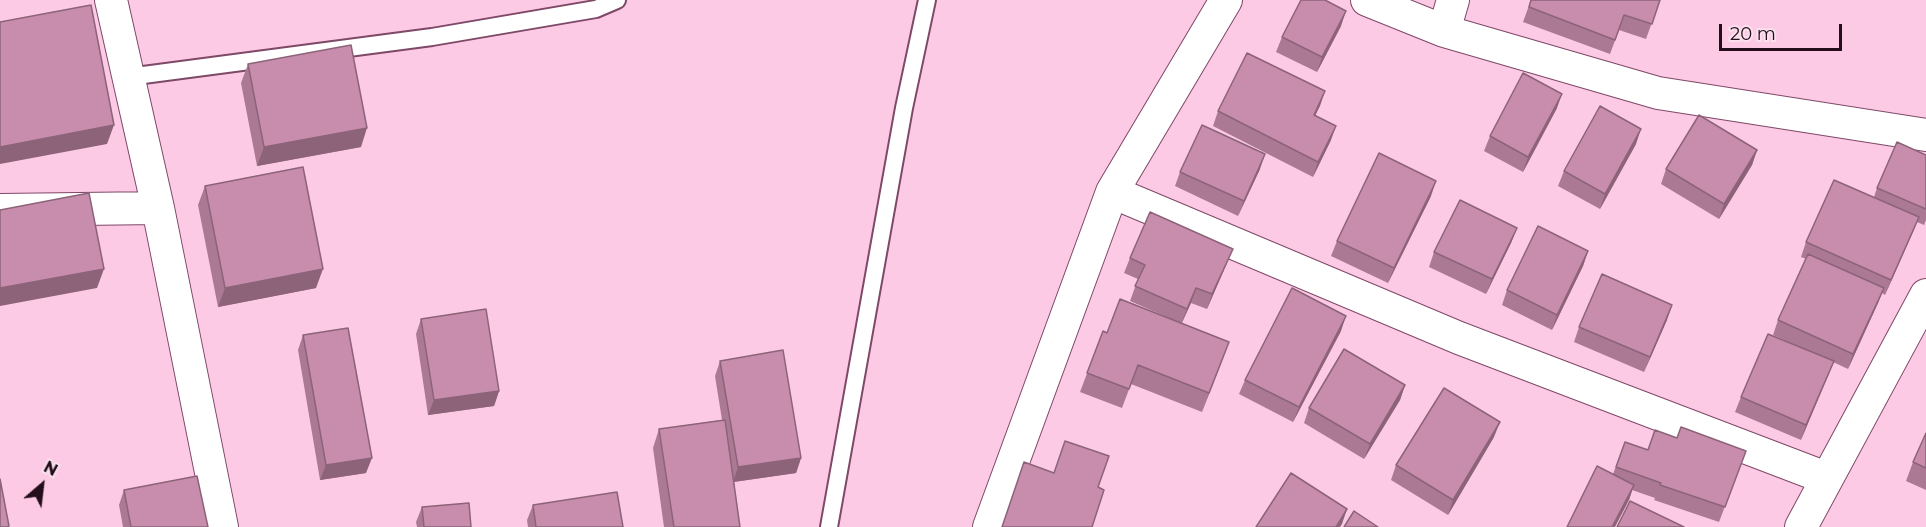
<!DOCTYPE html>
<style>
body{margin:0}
#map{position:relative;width:1926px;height:527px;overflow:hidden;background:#fdcae5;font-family:Montserrat,sans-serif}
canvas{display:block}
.north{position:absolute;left:12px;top:455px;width:60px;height:60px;-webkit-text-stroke:4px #fadfed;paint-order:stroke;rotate:28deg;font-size:16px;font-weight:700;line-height:24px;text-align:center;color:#240e1b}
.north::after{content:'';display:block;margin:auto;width:21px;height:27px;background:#240e1b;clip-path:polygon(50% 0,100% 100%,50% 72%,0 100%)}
.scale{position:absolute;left:1719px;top:24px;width:123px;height:27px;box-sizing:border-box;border:3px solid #240e1b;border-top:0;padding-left:8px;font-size:18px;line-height:21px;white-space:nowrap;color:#240e1b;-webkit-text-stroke:4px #fadfed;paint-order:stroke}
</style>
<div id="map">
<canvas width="1926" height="527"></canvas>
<div class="north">N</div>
<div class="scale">20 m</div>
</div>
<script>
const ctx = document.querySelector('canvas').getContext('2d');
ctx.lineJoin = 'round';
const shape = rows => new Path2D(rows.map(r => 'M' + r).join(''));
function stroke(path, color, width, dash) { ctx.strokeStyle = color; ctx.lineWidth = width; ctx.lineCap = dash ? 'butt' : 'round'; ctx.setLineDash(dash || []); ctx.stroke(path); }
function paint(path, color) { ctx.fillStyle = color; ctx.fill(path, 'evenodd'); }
const service = shape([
 [128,77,432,37,596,9,617,0],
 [829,527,904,108,927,0]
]);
const minor = shape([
 [111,0,158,208,222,527],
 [1367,0,1444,31,1658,93,1926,135],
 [1444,31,1453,0],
 [1112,192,1459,338,1826,478],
 [0,210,158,208],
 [989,527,1112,192,1226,0],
 [1801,527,1926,295]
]);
const wall = shape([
 [1531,0,1660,0,1646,39,1619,30,1610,54,1523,22],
 [1341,26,1317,72,1276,52,1282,37],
 [248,64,361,147,257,166,241,83],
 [1325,91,1315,116,1331,140,1313,177,1213,126,1218,111],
 [1557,108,1523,172,1484,151,1490,136],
 [1636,144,1600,209,1558,186,1564,171],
 [1757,150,1752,165,1719,219,1661,184,1666,169],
 [1926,155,1926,220,1924,225,1917,222,1885,295,1882,293,1878,303,1848,369,1833,362,1801,440,1735,412,1741,397,1800,347,1773,335,1778,320,1806,259,1801,257,1806,242,1874,197,1877,188],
 [1260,169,1238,216,1175,186,1180,172],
 [205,186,316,288,218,307,198,205],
 [1431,196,1388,283,1331,256,1337,241],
 [1517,228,1511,243,1486,294,1429,267,1434,252],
 [1588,251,1583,266,1552,330,1502,305,1507,290],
 [1130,258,1227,263,1207,309,1191,303,1182,323,1229,342,1202,412,1131,384,1122,408,1080,392,1103,331,1107,333,1169,318,1130,301,1138,279,1124,273],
 [421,319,499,391,494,406,428,415,416,334],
 [1667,320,1644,372,1574,342,1579,327],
 [1341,331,1293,422,1239,394,1245,380],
 [303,335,366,473,320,480,298,350],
 [720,361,801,458,796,473,734,482,740,527,664,527,653,448,659,429,722,420,715,376],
 [1405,385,1400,400,1364,459,1304,423,1309,408],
 [1926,433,1926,490,1906,481,1913,462],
 [1494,437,1448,515,1391,480,1396,465],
 [1677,438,1746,451,1719,522,1654,500,1655,498,1632,490,1629,500,1613,474,1625,442,1648,450],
 [124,490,208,527,123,527,119,505],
 [533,505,623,527,528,527,527,520],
 [422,507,471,527,417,527,416,522]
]);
const shadedWall = shape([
 [1346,11,1341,26,1317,72,1322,57],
 [1325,91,1320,106,1308,130,1314,115],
 [1562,94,1557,108,1523,172,1528,157],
 [114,125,107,144,0,164,0,147],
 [1336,126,1331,140,1313,177,1318,162],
 [367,128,361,147,257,166,264,147],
 [1641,129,1636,144,1600,209,1605,194],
 [1757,150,1752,165,1719,219,1724,204],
 [1265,154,1260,169,1238,216,1244,201],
 [1436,181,1431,196,1388,283,1394,268],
 [1919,217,1913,232,1885,295,1891,280],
 [1517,228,1511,243,1486,294,1492,279],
 [1233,249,1227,263,1207,309,1212,294],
 [1588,251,1583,266,1552,330,1557,315],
 [104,269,97,288,0,306,0,288],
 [323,269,316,288,218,307,225,288],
 [1196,288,1191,303,1181,324,1187,309],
 [1884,288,1878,303,1848,369,1853,354],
 [1672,305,1667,320,1644,372,1650,357],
 [1346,316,1341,331,1293,422,1299,407],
 [1229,342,1222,361,1202,412,1209,393],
 [1834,361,1828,376,1801,440,1806,425],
 [1405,385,1400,400,1364,459,1370,444],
 [499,391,494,406,428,415,434,400],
 [1500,422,1494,437,1448,515,1453,500],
 [372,458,366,473,320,480,326,465],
 [801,458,796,473,733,482,738,467],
 [1634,485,1629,500,1615,527,1612,527],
 [1347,509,1342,524,1340,527,1336,527]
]);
const building = shape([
 [1301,0,1325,0,1346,11,1322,57,1282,37,1301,0],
 [1531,0,1660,0,1652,24,1624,15,1615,40,1529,7,1531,0],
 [91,5,114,125,0,147,0,22,91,5],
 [351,45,367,128,264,147,248,64,351,45],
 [1247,53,1325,91,1314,115,1336,126,1318,162,1218,111,1247,53],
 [1523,73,1562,94,1528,157,1490,136,1523,73],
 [1600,106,1641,129,1605,194,1564,171,1600,106],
 [1699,115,1757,150,1724,204,1666,169,1699,115],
 [1202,125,1265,154,1244,201,1180,172,1202,125],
 [1897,142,1926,155,1926,209,1877,188,1897,142],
 [1379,153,1436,181,1394,268,1337,241,1379,153],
 [303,167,323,269,225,288,205,186,303,167],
 [1834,180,1919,217,1891,280,1806,242,1834,180],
 [89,193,104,269,0,288,0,210,89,193],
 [1460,200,1517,228,1492,279,1434,252,1460,200],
 [1150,212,1233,249,1212,294,1196,288,1187,309,1135,286,1145,265,1130,258,1150,212],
 [1538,226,1588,251,1557,315,1507,290,1538,226],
 [1808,254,1884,288,1853,354,1778,320,1808,254],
 [1602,274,1672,305,1650,357,1579,327,1602,274],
 [1292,288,1346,316,1299,407,1245,380,1292,288],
 [1120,299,1229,342,1209,393,1138,365,1129,389,1087,373,1103,331,1107,333,1120,299],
 [486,309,499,391,434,400,421,319,486,309],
 [348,328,372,458,326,465,303,335,348,328],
 [1768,334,1834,361,1806,425,1741,397,1768,334],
 [1344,349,1405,385,1370,444,1309,408,1344,349],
 [783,350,801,458,738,467,720,361,783,350],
 [1444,388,1500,422,1453,500,1396,465,1444,388],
 [725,420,740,527,674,527,659,429,725,420],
 [1681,427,1746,451,1725,507,1660,485,1661,483,1616,467,1625,442,1648,450,1655,430,1677,438,1681,427],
 [1926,433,1926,468,1913,462,1926,433],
 [1065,441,1109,456,1098,487,1104,490,1092,527,1002,527,1024,462,1054,473,1065,441],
 [1597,466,1634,485,1612,527,1567,527,1597,466],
 [1291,473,1347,509,1336,527,1256,527,1291,473],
 [197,476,208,527,131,527,124,490,197,476],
 [0,479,9,526,7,527,0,527,0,479],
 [617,492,623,527,536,527,533,505,617,492],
 [1630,501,1684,527,1617,527,1630,501],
 [469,503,471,527,424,527,422,507,469,503],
 [1354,511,1378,527,1344,527,1354,511]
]);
stroke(service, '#7e4867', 20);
stroke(minor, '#7e4867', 34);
stroke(service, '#fff', 16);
stroke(minor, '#fff', 32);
paint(wall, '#ac7995');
paint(shadedWall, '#8c6379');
paint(building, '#c88dad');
stroke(building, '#8c6379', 1.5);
</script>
